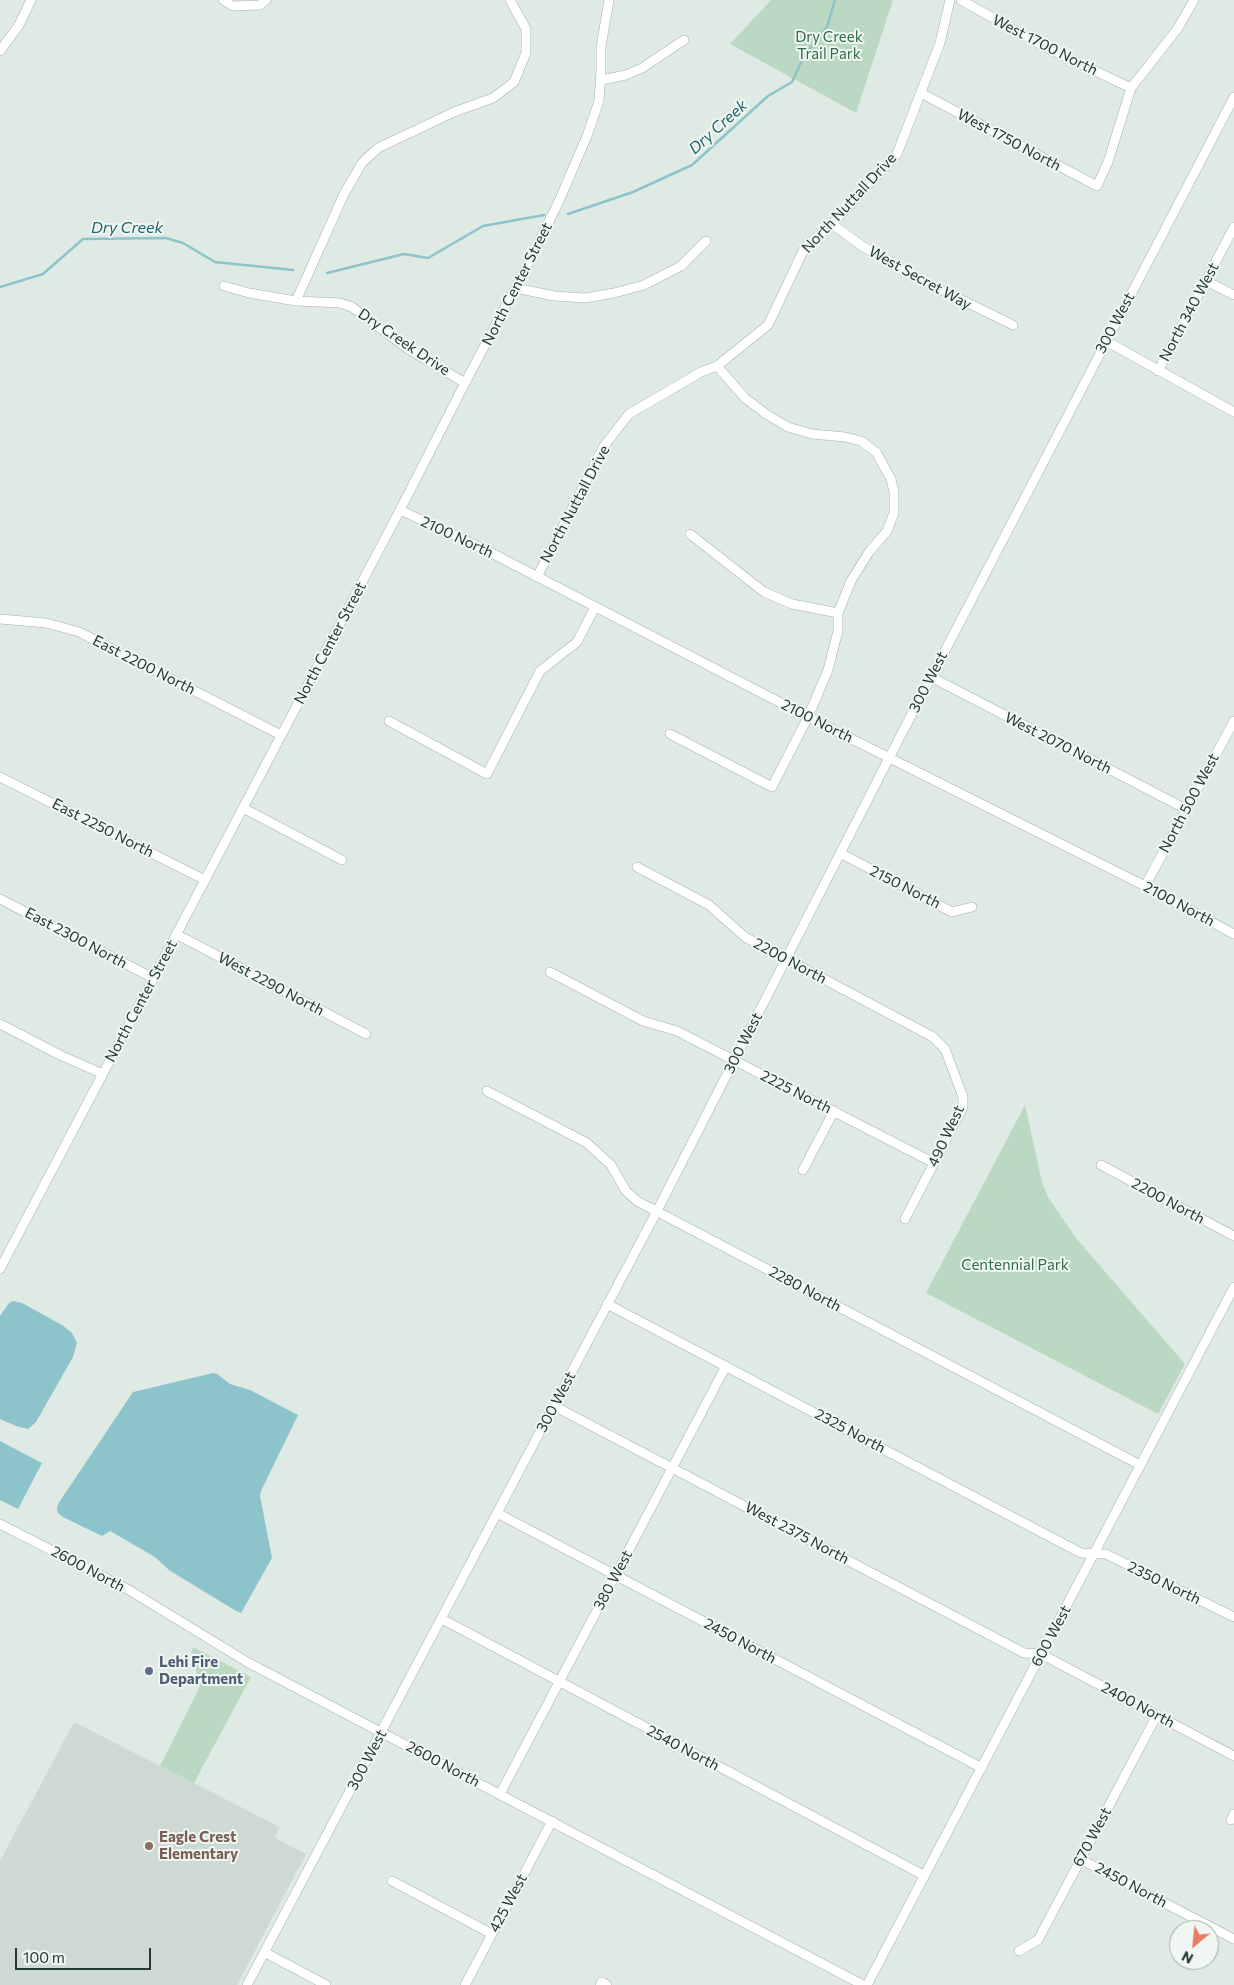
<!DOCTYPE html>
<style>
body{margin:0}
#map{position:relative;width:1234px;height:1985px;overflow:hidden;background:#e0eae5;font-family:Commissioner,sans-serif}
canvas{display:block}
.north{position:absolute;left:1169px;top:1920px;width:50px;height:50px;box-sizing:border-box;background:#f0f7f3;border:1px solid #9eaba6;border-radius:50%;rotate:208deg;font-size:14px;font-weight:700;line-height:20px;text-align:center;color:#233932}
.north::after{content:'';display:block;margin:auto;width:18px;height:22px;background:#e67f63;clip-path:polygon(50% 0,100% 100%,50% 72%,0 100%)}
.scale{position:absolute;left:15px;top:1948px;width:136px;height:22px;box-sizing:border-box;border:2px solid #233932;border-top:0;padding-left:6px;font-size:15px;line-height:18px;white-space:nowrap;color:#233932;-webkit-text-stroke:4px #f0f7f3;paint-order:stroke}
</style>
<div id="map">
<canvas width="1234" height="1985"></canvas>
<div class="north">N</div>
<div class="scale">100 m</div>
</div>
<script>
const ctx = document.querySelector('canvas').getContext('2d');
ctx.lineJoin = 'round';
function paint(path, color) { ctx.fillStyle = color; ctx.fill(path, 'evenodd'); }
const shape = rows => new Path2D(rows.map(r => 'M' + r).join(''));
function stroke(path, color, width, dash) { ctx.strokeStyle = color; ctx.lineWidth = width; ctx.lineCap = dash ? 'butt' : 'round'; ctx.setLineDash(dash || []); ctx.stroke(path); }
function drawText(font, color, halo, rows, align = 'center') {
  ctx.font = font + ' Commissioner,sans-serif'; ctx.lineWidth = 4; ctx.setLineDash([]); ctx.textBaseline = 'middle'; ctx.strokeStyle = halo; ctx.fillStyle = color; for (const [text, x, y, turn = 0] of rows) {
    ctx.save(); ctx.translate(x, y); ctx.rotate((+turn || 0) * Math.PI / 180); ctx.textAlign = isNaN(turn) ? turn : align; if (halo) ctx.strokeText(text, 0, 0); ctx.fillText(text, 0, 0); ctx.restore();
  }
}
const built = shape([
 [74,1722,280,1827,275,1838,306,1854,237,1985,0,1985,0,1861]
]);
const green = shape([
 [771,0,893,0,856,113,730,44],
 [1025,1105,1042,1182,1048,1197,1076,1238,1185,1364,1158,1414,926,1293],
 [193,1647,251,1677,194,1783,160,1766,200,1686,191,1652]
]);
const water = shape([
 [13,1301,22,1303,62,1325,72,1333,77,1343,73,1357,36,1422,28,1429,16,1426,0,1419,0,1316,9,1303],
 [213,1373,217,1374,230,1384,250,1390,298,1415,261,1491,260,1496,272,1558,241,1613,236,1611,169,1570,155,1557,110,1531,102,1536,63,1517,58,1513,57,1509,58,1504,133,1392],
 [0,1441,42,1463,18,1509,0,1500]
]);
const stream = shape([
 [568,214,633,192,692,165,768,96,792,82,804,56,827,27,835,0],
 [327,273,404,254,428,258,483,226,544,215],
 [0,287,43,274,83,239,166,238,183,243,215,262,293,270]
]);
const minor = shape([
 [223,0,233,6,260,5,266,0],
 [961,0,1045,47,1131,88],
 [0,51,19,25,31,0],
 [601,80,626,75,642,68,684,40],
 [921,93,1097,186,1108,162,1131,88,1178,28,1194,0],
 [832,224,862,246,927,283,1013,325],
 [1206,281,1234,295],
 [224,286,249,293,296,301,340,303,352,307,408,349,465,383],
 [516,288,554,296,585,298,614,293,644,285,681,266,706,241],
 [296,301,344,194,362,163,378,148,454,112,493,98,514,82,526,53,526,29,510,0],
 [1106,341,1234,412],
 [1158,371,1234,227],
 [400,510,480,547,808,717,1145,886,1234,934],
 [690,534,764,592,792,604,838,613],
 [537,577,604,446,629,414,701,372,717,366,768,325,805,247,832,224,897,154,940,43,950,0],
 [0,619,46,623,79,632,281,735],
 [931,677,1186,809],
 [389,721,487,774,540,671,577,642,595,607],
 [670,734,772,787,808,717,828,670,838,631,838,613,851,581,869,552,887,531,894,513,894,492,891,479,876,452,861,441,845,437,812,434,788,427,766,414,745,398,717,366],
 [0,777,205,880],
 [243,808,342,860],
 [840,853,952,912,972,907],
 [637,867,709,905,745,937,933,1037,945,1049,963,1097,963,1107,905,1219],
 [1145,886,1234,721],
 [0,899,153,978],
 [176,934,366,1034],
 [550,972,643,1021,677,1031,934,1163],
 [0,1024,62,1056,103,1074],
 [487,1091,587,1143,611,1165,626,1191,637,1201,1140,1465],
 [1101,1165,1234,1236],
 [803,1170,834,1111],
 [0,1269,400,510,465,383,531,258,559,201,587,136,599,101,601,71,601,47,609,0],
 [607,1304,1081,1553,1106,1554,1234,1617],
 [554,1406,1024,1653,1041,1654,1234,1756],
 [497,1513,982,1768],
 [0,1524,129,1590,247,1662,863,1985],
 [442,1619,925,1876],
 [500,1794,726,1366],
 [1231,1820,1234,1814],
 [1080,1859,1234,1939],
 [392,1881,492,1934],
 [1019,1951,1038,1940,1157,1715],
 [264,1952,326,1985],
 [247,1985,657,1211,889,758,1234,97],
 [465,1985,552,1821],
 [600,1985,602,1982,607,1985],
 [867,1985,1234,1287]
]);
const markers = [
 [149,1671,5,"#5c6f8a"],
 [149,1846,5,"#8d6e63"]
];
const parkNames = [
 ["Dry Creek",829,37],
 ["Trail Park",829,54],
 ["Centennial Park",1015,1265]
];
const streetNames = [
 ["West 1700 North",1045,45,27],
 ["West 1750 North",1009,140,28],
 ["North Nuttall Drive",849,203,-47],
 ["West Secret Way",920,278,29],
 ["North Center Street",517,284,-63],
 ["North 340 West",1189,312,-62],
 ["300 West",1115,323,-62],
 ["Dry Creek Drive",404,342,34],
 ["North Nuttall Drive",575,504,-62],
 ["2100 North",457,537,25],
 ["North Center Street",330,643,-62],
 ["East 2200 North",144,665,27],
 ["300 West",928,682,-63],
 ["2100 North",817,721,27],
 ["West 2070 North",1058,743,27],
 ["North 500 West",1189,803,-62],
 ["East 2250 North",103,828,27],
 ["2150 North",905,887,27],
 ["2100 North",1179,904,28],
 ["East 2300 North",76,938,28],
 ["2200 North",790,961,28],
 ["West 2290 North",271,984,28],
 ["North Center Street",141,1001,-62],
 ["300 West",743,1043,-63],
 ["2225 North",796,1092,27],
 ["490 West",946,1136,-65],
 ["2200 North",1168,1201,28],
 ["2280 North",805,1289,28],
 ["300 West",556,1402,-62],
 ["2325 North",850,1431,28],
 ["West 2375 North",797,1533,28],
 ["2600 North",88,1569,28],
 ["380 West",613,1580,-62],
 ["2350 North",1164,1583,26],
 ["600 West",1051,1636,-62],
 ["2450 North",740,1641,28],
 ["2400 North",1138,1705,28],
 ["2540 North",683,1748,28],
 ["300 West",367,1760,-62],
 ["2600 North",443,1764,28],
 ["670 West",1092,1837,-62],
 ["2450 North",1131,1885,28],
 ["425 West",508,1903,-62]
];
const serviceNames = [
 ["Lehi Fire",159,1662],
 ["Department",159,1679]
];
const educationNames = [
 ["Eagle Crest",159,1837],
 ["Elementary",159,1854]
];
const waterNames = [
 ["Dry Creek",718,127,-42],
 ["Dry Creek",127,228]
];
paint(built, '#cfd9d4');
paint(green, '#bbd9c2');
paint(water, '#8dc3cb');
stroke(stream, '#8dc3cb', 2.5);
stroke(minor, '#a4b1ac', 10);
stroke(minor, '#fff', 9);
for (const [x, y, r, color] of markers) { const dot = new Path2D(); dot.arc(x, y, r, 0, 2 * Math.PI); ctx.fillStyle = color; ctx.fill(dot); stroke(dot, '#f0f7f3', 2); }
drawText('15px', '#306c46', '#f0f7f3', parkNames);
drawText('15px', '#233932', '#f0f7f3', streetNames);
drawText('bold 15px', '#4e5e75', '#f0f7f3', serviceNames, 'left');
drawText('bold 15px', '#785e54', '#f0f7f3', educationNames, 'left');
drawText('italic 16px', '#22646f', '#f0f7f3', waterNames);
</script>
